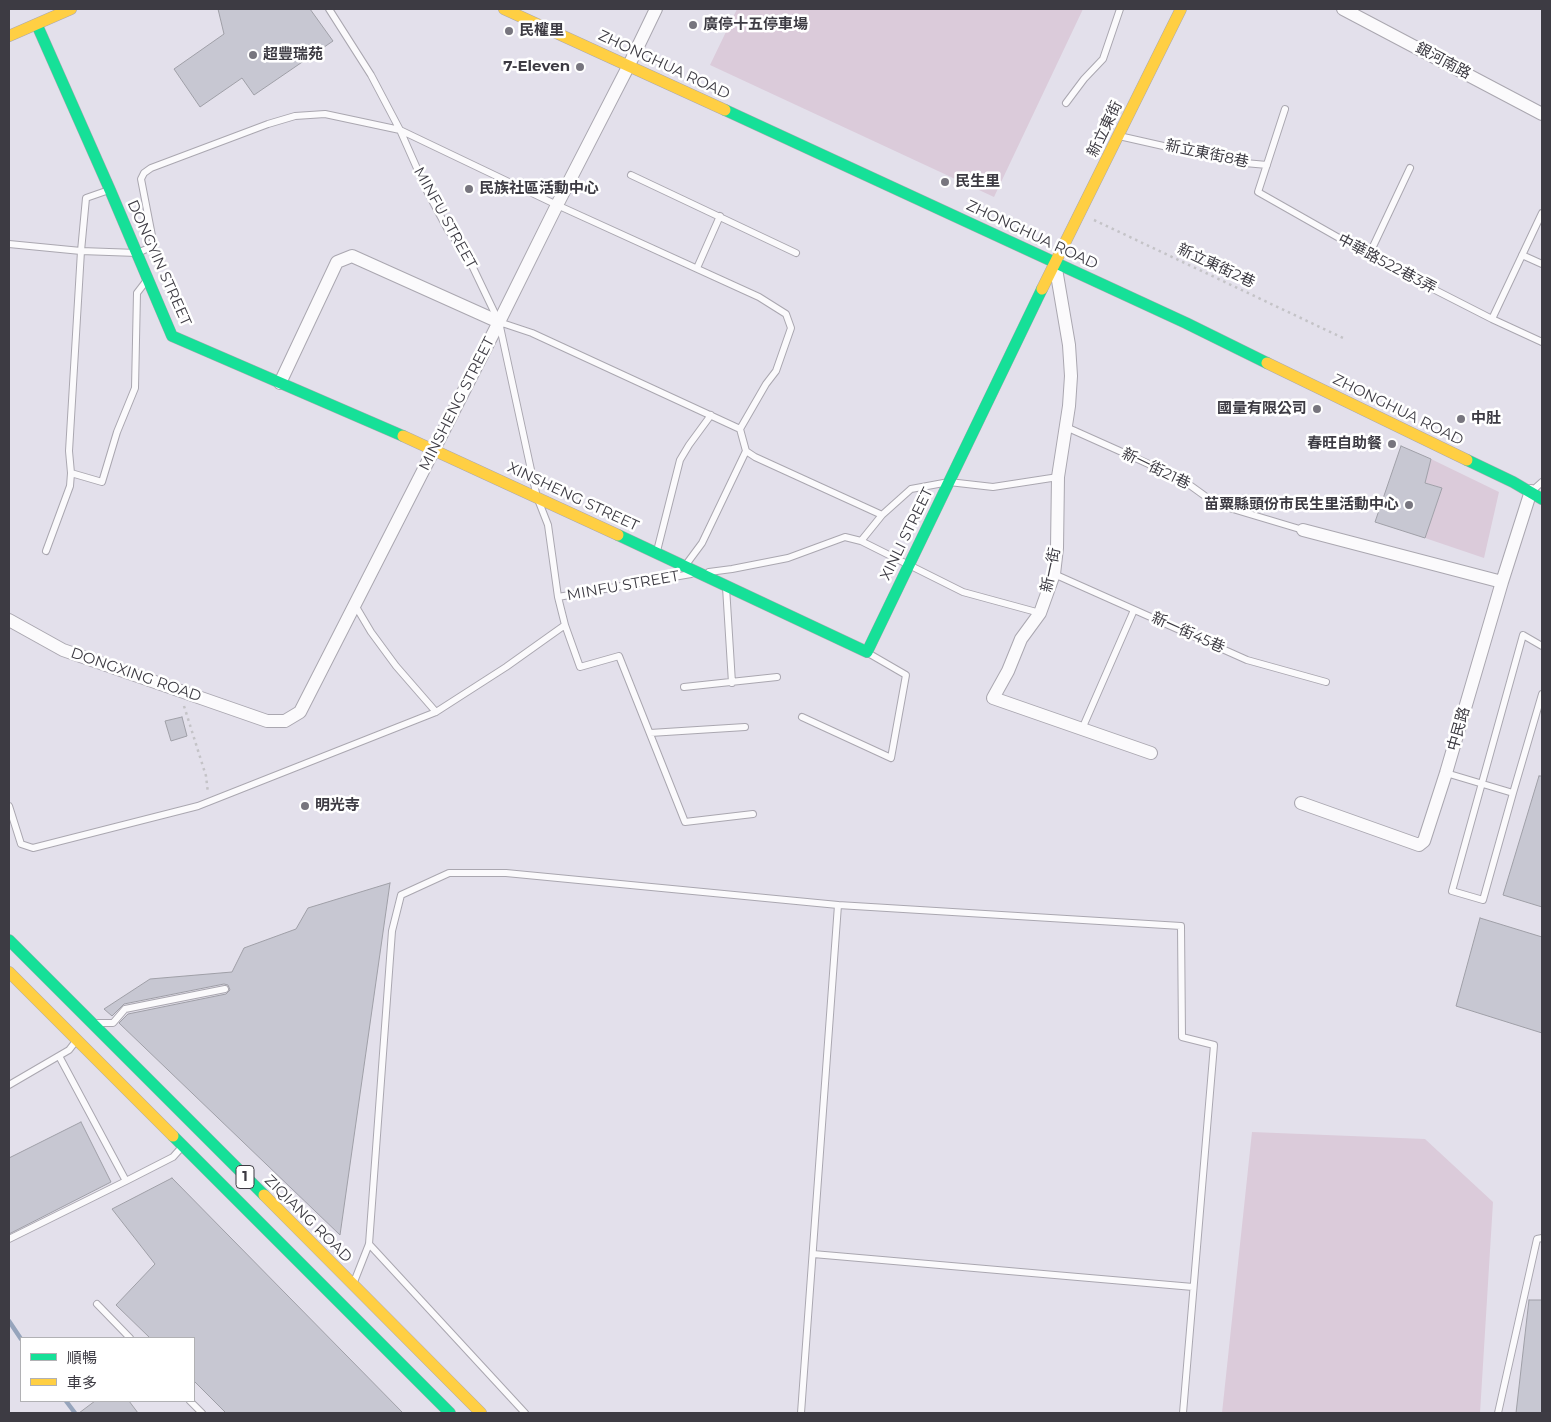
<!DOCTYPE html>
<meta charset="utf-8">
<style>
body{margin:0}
#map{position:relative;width:1551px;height:1422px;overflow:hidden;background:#e3e0eb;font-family:Montserrat,"Noto Sans TC",sans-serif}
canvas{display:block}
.frame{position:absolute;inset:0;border:10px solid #3d3b43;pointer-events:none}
.legend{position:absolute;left:20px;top:1337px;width:175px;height:65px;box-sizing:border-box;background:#fff;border:1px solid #b1b1b4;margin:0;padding:6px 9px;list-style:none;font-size:15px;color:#3d3b43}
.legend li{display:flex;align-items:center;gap:10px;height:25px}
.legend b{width:25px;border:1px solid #b1b1b4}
</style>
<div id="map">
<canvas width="1551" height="1422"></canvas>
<div class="frame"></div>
<ul class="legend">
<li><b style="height:6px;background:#16e098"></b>順暢</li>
<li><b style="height:6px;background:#ffcf43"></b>車多</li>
</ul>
</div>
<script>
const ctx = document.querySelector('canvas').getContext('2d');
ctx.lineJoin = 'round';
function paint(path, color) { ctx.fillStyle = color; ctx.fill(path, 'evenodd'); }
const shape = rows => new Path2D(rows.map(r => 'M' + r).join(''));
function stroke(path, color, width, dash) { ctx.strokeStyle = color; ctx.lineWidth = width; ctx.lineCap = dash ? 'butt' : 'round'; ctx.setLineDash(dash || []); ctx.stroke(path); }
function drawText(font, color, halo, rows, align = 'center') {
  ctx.font = font + ' Montserrat,"Noto Sans TC",sans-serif'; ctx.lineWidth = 5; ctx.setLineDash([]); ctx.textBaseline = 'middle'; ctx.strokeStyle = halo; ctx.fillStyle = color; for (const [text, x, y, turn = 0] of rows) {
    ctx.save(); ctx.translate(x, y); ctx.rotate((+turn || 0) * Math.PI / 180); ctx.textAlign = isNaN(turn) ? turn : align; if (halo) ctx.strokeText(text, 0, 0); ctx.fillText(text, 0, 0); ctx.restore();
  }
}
const green = shape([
 [737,9,1083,9,994,197,710,65],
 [1431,459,1499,492,1484,558,1425,538,1442,488,1425,483],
 [1252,1132,1425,1139,1493,1202,1480,1413,1222,1413]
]);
const stream = shape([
 [9,1321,21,1339],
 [66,1401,75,1413]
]);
const building = shape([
 [218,9,310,9,333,41,254,95,242,78,200,107,174,69,224,34,218,9],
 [1401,446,1431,459,1425,483,1442,488,1425,538,1375,522,1401,446],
 [182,717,187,736,171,741,165,721,182,717],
 [1539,776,1542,776,1542,907,1503,895,1539,776],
 [390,883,340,1235,119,1023,128,1014,226,994,230,990,228,985,224,984,124,1004,112,1016,104,1009,150,979,232,972,244,948,296,929,308,908,390,883],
 [1480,918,1542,937,1542,1033,1456,1006,1480,918],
 [81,1122,111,1182,9,1234,9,1158,81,1122],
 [172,1178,403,1413,226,1413,194,1381,194,1338,150,1338,116,1305,155,1264,112,1209,172,1178],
 [1529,1300,1542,1300,1542,1413,1516,1413,1529,1300],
 [95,1401,129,1401,138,1413,79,1413,95,1401]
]);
const path = shape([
 [1094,220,1343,338],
 [184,706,206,776,208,793]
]);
const lane = shape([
 [329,9,371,75,400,130,427,191,448,230,467,255,499,322,536,493],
 [1066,103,1084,79,1103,59,1120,9],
 [1285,109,1258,192,1392,268,1492,319,1542,342],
 [1119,136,1212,157,1245,163,1267,165],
 [631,175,796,253],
 [9,244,81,251,137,253,154,246,141,179,144,173,151,168,268,124,295,116,325,114,400,130,557,205,759,297,786,314,791,328,776,371,766,384,740,429],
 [1369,255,1410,168],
 [1522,255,1542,264],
 [697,268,720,216],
 [1492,319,1542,213],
 [499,322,532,333,740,429,746,451,755,457,882,515],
 [1066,427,1180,478,1216,504,1303,530],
 [71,473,102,482,117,432,135,388,137,293,147,280],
 [1532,491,1542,482],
 [539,502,548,525,558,597,691,574],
 [861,541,963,592,1040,613],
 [46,551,70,486,71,473,69,451,81,251,86,198,109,190],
 [657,551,680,460,689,445,711,415],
 [685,566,702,543,746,451],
 [709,572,732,569,788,558,845,537,861,541,882,515,911,489,949,482,993,487,1058,477],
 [1054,574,1247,660,1326,682],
 [726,587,732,683],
 [355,605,371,632,396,666,436,712],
 [565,625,580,667,619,656,685,822,753,814],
 [684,687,777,677],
 [802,717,891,758,906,675,868,653],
 [1082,729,1134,610],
 [650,733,745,727],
 [1446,773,1513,793,1542,694],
 [1513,793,1483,900,1452,891,1523,635,1542,646],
 [9,806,21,844,33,848,198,806,436,712,506,667,565,625,558,597],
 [98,1023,113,1023,125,1009,225,989],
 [59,1056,126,1181,173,1157,181,1148],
 [9,1085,69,1050,76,1041],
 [9,1239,126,1181],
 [369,1244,525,1413],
 [813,1254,1193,1287],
 [354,1282,369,1244,392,931,401,895,449,873,506,873,838,905],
 [97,1304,130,1338],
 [190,1401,202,1413],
 [801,1413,838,905,1181,926,1182,1037,1214,1045,1183,1413],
 [1498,1413,1537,1239,1542,1238]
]);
const street = shape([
 [1343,9,1542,114],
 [1055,263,1069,345,1071,376,1069,406,1058,477,1057,548,1054,574,1040,613,1021,639,1008,671,993,698,1151,753],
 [280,383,337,262,352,256,499,322],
 [1303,530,1502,582],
 [9,620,63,650,267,721,285,721,300,712,499,322,557,205,629,65,656,9],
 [1301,803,1419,845,1424,841,1446,773,1502,582,1531,491]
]);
const fast = shape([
 [37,25,110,190,172,336,403,436],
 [725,110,1186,323,1267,363],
 [1467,460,1513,482,1542,499],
 [618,535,867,652,1042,289],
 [9,940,264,1195],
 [173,1136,450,1413]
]);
const slow = shape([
 [504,9,725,110],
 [9,36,71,9],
 [1042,289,1181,9],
 [1267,363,1467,460],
 [403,436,618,535],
 [9,972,173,1136],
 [264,1195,481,1413]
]);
const markers = [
 [693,25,5,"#77757e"],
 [509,31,5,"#77757e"],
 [253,55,5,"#77757e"],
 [580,67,5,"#77757e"],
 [945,182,5,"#77757e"],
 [469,189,5,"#77757e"],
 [1317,409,5,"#77757e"],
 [1461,419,5,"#77757e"],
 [1392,444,5,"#77757e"],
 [1409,505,5,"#77757e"],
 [305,806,5,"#77757e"]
];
const shields = [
 [245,1177,18]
];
const shieldNames = [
 ["1",245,1177]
];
const poiNames = [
 ["廣停十五停車場",703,25],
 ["民權里",519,31],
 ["超豐瑞苑",263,55],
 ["7-Eleven",570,67,"right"],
 ["民生里",955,182],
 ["民族社區活動中心",479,189],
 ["國量有限公司",1307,409,"right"],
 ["中肚",1471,419],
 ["春旺自助餐",1382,444,"right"],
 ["苗粟縣頭份巿民生里活動中心",1399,505,"right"],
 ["明光寺",315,806]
];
const streetNames = [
 ["銀河南路",1443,61,28],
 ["ZHONGHUA ROAD",664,65,25],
 ["新立東街",1105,129,-64],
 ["新立東街8巷",1207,154,12],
 ["MINFU STREET",445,218,61],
 ["ZHONGHUA ROAD",1032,235,25],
 ["DONGYIN STREET",159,263,66],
 ["中華路522巷3弄",1387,264,28],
 ["新立東街2巷",1216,266,25],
 ["MINSHENG STREET",457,404,-63],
 ["ZHONGHUA ROAD",1398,410,26],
 ["新一街21巷",1156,469,26],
 ["XINSHENG STREET",573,497,25],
 ["XINLI STREET",907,534,-64],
 ["新一街",1051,570,-78],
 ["MINFU STREET",623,586,-10],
 ["新一街45巷",1188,633,24],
 ["DONGXING ROAD",136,675,19],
 ["中民路",1459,729,-74],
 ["ZIQIANG ROAD",308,1219,45]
];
paint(green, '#dbcbda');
stroke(stream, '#96a4bc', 4.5);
paint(building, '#c7c7d2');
stroke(building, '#9f9fa7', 1);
stroke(lane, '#aaa7b0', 8);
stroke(street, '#aaa7b0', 14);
stroke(fast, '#aaa7b0', 12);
stroke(slow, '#aaa7b0', 12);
stroke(path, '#c4c3c7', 2.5, [2.5, 4]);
stroke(lane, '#fbfafc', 6);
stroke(street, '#fbfafc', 12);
stroke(fast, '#16e098', 11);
stroke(slow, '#ffcf43', 11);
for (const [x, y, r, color] of markers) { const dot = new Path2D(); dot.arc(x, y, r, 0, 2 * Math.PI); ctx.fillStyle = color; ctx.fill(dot); stroke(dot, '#fff', 2); }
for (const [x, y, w] of shields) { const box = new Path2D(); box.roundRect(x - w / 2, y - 11.5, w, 23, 4); ctx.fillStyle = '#fff'; ctx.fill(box); stroke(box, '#3d3b43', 1); }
drawText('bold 14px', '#3d3b43', null, shieldNames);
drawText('bold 15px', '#3d3b43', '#fff', poiNames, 'left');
drawText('15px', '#3d3b43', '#fff', streetNames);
</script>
